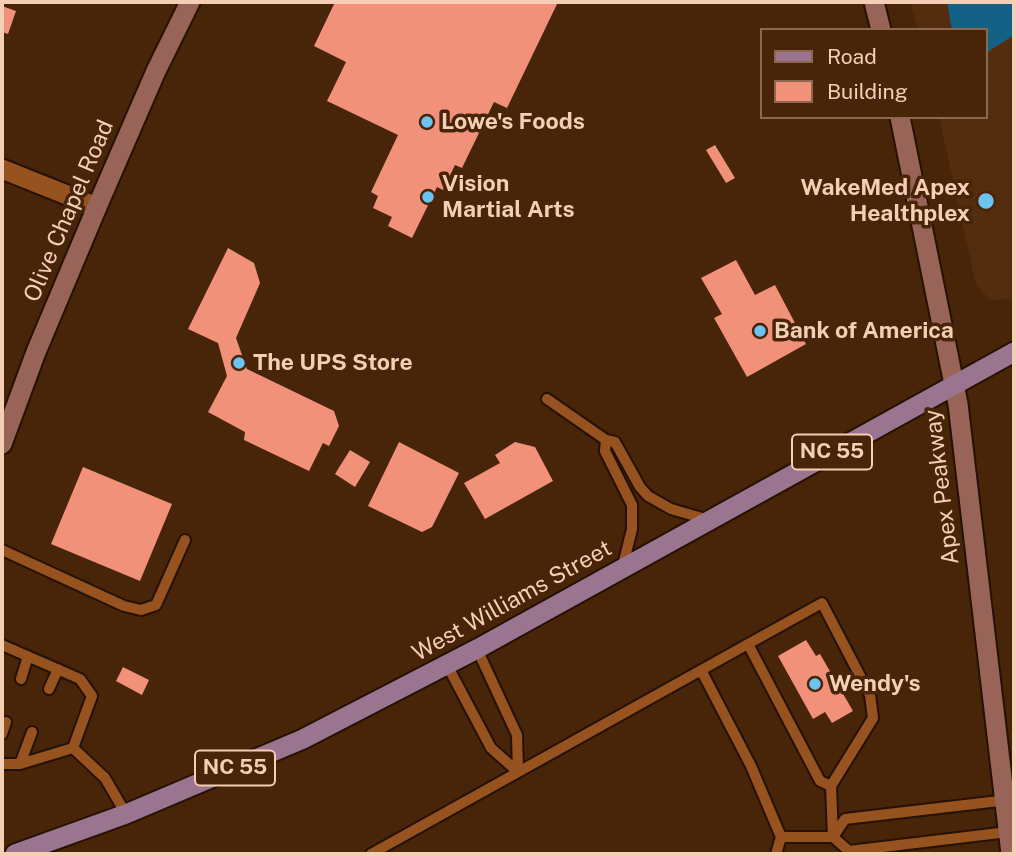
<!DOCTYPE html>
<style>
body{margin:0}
#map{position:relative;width:1016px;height:856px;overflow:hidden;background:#482409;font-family:"Public Sans",sans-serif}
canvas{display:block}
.frame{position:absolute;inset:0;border:4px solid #f4ceb5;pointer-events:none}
.legend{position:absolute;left:760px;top:28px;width:228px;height:91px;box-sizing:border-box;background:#482409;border:2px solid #8d684e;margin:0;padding:9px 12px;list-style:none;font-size:21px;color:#f4ceb5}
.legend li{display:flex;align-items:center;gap:14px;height:35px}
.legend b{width:35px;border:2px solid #8d684e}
</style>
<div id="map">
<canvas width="1016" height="856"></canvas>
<div class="frame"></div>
<ul class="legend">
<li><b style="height:9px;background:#9b758f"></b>Road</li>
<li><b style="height:19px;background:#f1917a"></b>Building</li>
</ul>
</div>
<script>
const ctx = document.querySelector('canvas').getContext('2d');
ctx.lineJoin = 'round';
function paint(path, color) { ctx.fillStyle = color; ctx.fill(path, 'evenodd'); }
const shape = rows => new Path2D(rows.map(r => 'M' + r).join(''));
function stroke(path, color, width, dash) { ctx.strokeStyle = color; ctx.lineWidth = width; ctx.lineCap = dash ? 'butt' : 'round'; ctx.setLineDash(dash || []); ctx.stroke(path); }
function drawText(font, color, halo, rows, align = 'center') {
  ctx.font = font + ' "Public Sans",sans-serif'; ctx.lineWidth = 7; ctx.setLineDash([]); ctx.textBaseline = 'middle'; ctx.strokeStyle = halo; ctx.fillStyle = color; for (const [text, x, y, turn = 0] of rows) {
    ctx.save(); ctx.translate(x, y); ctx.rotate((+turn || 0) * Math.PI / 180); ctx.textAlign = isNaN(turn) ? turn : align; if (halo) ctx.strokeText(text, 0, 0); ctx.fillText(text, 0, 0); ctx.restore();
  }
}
const built = shape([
 [910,2,1014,2,1013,299,990,300,976,285,939,117,986,117,986,30,918,30]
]);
const water = shape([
 [947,2,1014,2,1014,35,986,53,986,30,952,30]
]);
const building = shape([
 [335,2,558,2,507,108,494,102,462,168,455,165,443,190,437,187,412,238,388,226,392,217,373,208,378,196,371,192,398,135,327,101,346,62,314,46],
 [2,6,16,11,8,34,2,32],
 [715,145,735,178,726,183,706,150],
 [228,248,254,263,260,283,236,338,247,369,334,411,339,426,329,446,323,443,309,471,244,440,245,432,208,412,227,376,218,343,188,329],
 [736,260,755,295,775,285,806,344,747,377,714,318,722,314,701,278],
 [399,442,459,473,432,527,422,532,368,506],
 [515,442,535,447,553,481,485,519,464,483,500,463,495,455],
 [350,450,370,462,355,487,335,474],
 [83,467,172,504,140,581,51,544],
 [806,640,816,656,820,654,853,711,832,723,825,712,813,719,778,656],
 [123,667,149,680,142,695,116,681]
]);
const service = shape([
 [547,399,606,440,615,442,640,487,648,496,671,509,709,520],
 [606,440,605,451,632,505,632,529,622,569],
 [2,550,124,606,141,610,156,605,185,540],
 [2,645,80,679,92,696,73,748],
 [477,649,517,735,518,772],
 [447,665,491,748,518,772],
 [701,670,751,766,781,837,776,854],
 [21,679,28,656],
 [49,689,58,669],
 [2,734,6,722],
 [2,764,20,764,73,748,105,778,126,814],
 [20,764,32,732],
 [831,786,820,781,748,644,822,603,870,695,873,718,831,786,833,837],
 [781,837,833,837,849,851,1008,832],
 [833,837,845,819,1008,800],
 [371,854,748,644]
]);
const minor = shape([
 [2,169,97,207]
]);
const secondary = shape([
 [874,2,881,30],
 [900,117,958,404,1011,854],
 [2,444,36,352,97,207,156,71,190,2]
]);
const primary = shape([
 [15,854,126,814,303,739,477,649,1014,352]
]);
const markers = [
 [427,122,7,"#6cc3f2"],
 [428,197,7,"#6cc3f2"],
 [986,201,9,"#6cc3f2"],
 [760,331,7,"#6cc3f2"],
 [239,363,7,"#6cc3f2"],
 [815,684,7,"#6cc3f2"]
];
const shields = [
 [832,452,80],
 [235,768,80]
];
const shieldNames = [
 ["NC 55",832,452],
 ["NC 55",235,768]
];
const poiNames = [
 ["Lowe's Foods",441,122],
 ["Vision",442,184],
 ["Martial Arts",442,210],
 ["WakeMed Apex",970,188,"right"],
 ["Healthplex",970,214,"right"],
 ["Bank of America",774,331],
 ["The UPS Store",253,363],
 ["Wendy's",829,684]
];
const streetNames = [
 ["Olive Chapel Road",69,211,-67],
 ["Apex Peakway",942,487,-97],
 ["West Williams Street",512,601,-29]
];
paint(built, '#542c0e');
paint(water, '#136286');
paint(building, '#f1917a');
stroke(service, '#261103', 14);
stroke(minor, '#261103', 23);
stroke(secondary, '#261103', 23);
stroke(primary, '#261103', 23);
stroke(service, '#965320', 10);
stroke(minor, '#965320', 19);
stroke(secondary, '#986458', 19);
stroke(primary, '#9b758f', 19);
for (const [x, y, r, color] of markers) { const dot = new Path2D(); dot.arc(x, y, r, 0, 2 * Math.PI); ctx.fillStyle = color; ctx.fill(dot); stroke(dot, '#482409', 2.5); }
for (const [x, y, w] of shields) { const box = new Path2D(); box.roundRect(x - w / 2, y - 17.5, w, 35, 5); ctx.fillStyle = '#482409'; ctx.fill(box); stroke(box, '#f4ceb5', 2); }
drawText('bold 21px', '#f4ceb5', null, shieldNames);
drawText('bold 23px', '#f4ceb5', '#482409', poiNames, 'left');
drawText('23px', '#f4ceb5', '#482409', streetNames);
</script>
